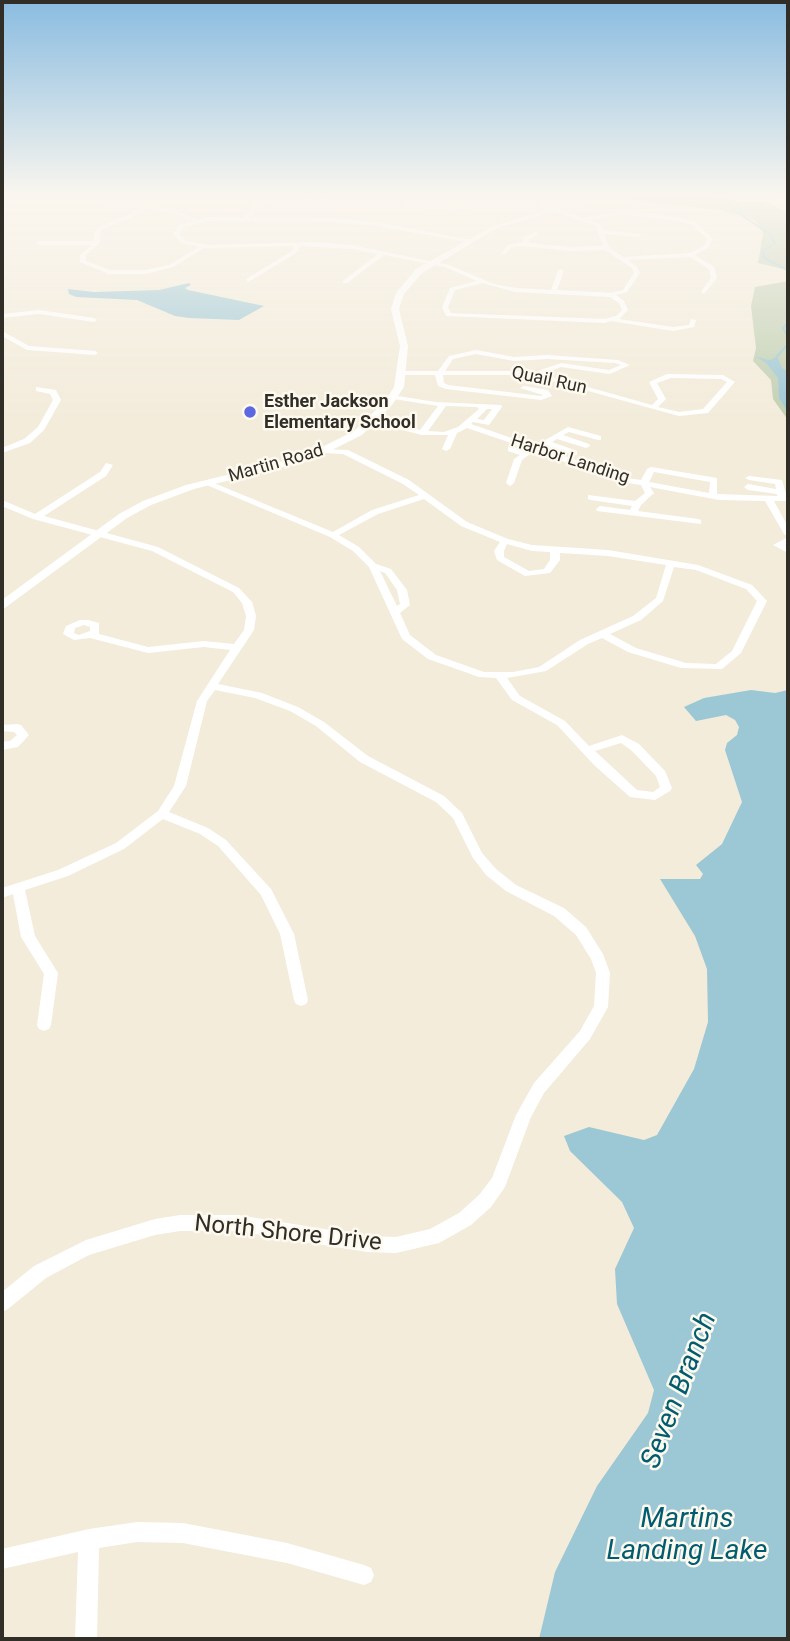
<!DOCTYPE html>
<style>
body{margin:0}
#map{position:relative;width:790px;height:1641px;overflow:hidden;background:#f3ecdb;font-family:Roboto,sans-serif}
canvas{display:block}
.frame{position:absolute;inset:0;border:4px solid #312e28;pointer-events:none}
</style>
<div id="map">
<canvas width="790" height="1641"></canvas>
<div class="frame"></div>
</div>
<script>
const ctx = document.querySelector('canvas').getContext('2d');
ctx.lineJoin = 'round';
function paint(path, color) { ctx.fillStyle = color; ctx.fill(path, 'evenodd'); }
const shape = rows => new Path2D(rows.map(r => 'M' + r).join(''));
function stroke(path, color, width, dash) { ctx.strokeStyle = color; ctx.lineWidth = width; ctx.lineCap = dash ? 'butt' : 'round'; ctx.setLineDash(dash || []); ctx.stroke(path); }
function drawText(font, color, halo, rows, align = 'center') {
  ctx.font = font + ' Roboto,sans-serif'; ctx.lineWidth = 5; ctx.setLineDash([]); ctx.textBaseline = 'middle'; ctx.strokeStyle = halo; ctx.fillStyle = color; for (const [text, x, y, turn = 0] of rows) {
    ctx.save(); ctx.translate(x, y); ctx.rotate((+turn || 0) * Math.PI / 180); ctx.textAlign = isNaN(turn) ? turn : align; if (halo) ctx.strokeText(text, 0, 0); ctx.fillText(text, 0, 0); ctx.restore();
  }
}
const green = shape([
 [611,195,711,195,743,202,764,201,788,212,788,275,787,270,758,263,763,233,755,220,724,211,607,197],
 [788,281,788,420,773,399,771,380,753,361,756,348,751,306,755,287]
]);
const water = shape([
 [189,283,191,285,185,288,188,290,264,306,239,320,189,318,175,316,137,300,76,297,69,294,68,289,94,292,159,290],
 [755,356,768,360,778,358,782,368,788,371,788,412,779,398,778,378,766,363],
 [751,690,775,693,788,690,788,1639,539,1639,555,1572,597,1486,648,1413,654,1390,617,1304,615,1269,634,1228,622,1202,570,1151,564,1136,589,1127,644,1140,657,1135,694,1069,708,1022,707,969,695,936,660,879,700,879,703,874,696,865,722,844,742,802,725,750,727,743,737,735,739,727,735,720,726,715,696,721,684,707,704,698]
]);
const stream = shape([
 [712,195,771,235,775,243,763,251,764,258,788,270],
 [788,323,783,328,788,337],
 [774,360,788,344]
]);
const street = shape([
 [292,197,375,199,453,207,505,200,536,202,584,218,622,210,678,217,697,223,713,239,708,248,695,255,714,267,717,278,704,294,701,292,711,278,709,269,690,257,628,260,636,266,640,273,627,292,616,295,624,301,628,310,619,319,673,327,689,325,691,319,696,320,694,327,673,331,611,321,605,323,446,316,442,307,450,288,477,281,445,267,384,255,347,283,343,283,343,281,378,254,352,249,300,246,296,253,248,282,246,279,292,251,294,246,204,248,173,267,145,274,109,274,80,262,80,255,92,245,39,245,36,243,39,241,94,241,94,232,99,227,142,209,107,203,109,200,174,210,198,220,207,217,243,218,255,204,292,197],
 [292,201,375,203,453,211,505,204,535,205,596,226,603,246,569,247,529,243,529,239,539,234,536,232,524,237,523,242,508,245,501,254,505,254,512,247,522,246,569,251,605,250,632,268,634,273,623,290,611,293,557,290,564,271,561,269,558,271,551,290,516,288,494,284,449,265,352,245,313,242,210,245,186,241,179,234,183,227,207,221,332,222,377,226,468,242,471,240,377,222,332,218,249,218,259,206,292,201],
 [148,210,173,213,193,221,179,225,173,234,182,243,199,247,169,265,145,270,110,270,86,261,86,255,100,243,100,232,103,229,148,210],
 [622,214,677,221,693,225,707,239,704,246,690,253,623,257,609,247,604,234,639,237,641,234,603,230,600,224,589,220,622,214],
 [482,283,516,292,610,297,619,303,622,310,616,316,605,319,451,313,448,307,455,290,482,283],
 [39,310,94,318,97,320,94,322,39,314,2,318,2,314,39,310],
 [2,331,29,346,95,351,98,353,95,355,27,350,2,336,2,331],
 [476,350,514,357,547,355,618,360,630,365,610,374,561,367,541,374,652,405,658,399,649,382,667,374,723,375,735,382,708,413,679,416,541,378,529,379,521,375,443,375,444,383,448,385,541,396,543,395,520,388,524,386,548,390,552,396,541,400,446,389,438,386,435,375,402,375,398,373,402,371,438,371,449,356,476,350],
 [476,354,514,361,547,359,615,363,621,365,609,370,561,363,538,371,536,372,540,374,530,375,523,371,445,371,453,359,476,354],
 [671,378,721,379,727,382,703,409,679,412,658,407,666,399,657,383,671,378],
 [36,387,56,390,61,400,44,430,30,443,2,453,2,448,24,439,38,427,53,400,50,394,36,391,36,387],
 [391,395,436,402,501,405,502,407,489,425,473,422,471,424,535,446,568,427,601,436,601,440,598,440,569,432,563,435,589,444,590,446,586,448,557,439,552,442,577,451,577,455,574,455,546,446,542,448,627,478,641,480,647,469,651,467,717,478,717,494,777,496,777,494,748,490,744,487,748,484,776,489,775,484,749,480,745,478,749,476,782,480,788,501,774,501,788,527,788,537,784,534,765,501,719,500,650,487,654,493,641,505,638,511,698,519,701,520,701,524,597,511,596,509,600,506,630,510,632,506,591,500,588,499,588,495,635,501,645,493,641,485,622,482,536,452,529,453,529,449,467,428,457,433,450,449,446,451,442,449,448,435,422,435,370,422,370,418,373,418,420,430,438,406,394,399,390,397,391,395],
 [446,406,477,407,479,409,458,427,444,432,428,431,446,406],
 [487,409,492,409,484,420,477,419,487,409],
 [654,472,710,482,709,493,649,482,654,472],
 [508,447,514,447,530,454,522,460,514,483,510,486,506,483,514,459,520,455,508,451,508,447],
 [324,449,348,450,409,480,467,522,508,539,532,545,608,550,698,565,752,585,767,601,741,653,722,669,681,668,628,652,602,638,588,644,546,671,507,678,520,696,565,721,589,746,622,735,639,744,665,771,672,788,670,791,655,800,630,797,594,765,557,725,512,700,496,678,479,677,428,659,402,639,369,567,353,551,330,537,202,483,209,481,333,532,372,510,419,495,403,484,343,454,324,453,324,449],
 [424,499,461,526,500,542,494,551,497,560,525,576,550,573,560,560,560,553,608,556,666,565,656,598,633,616,580,640,539,667,513,672,484,672,436,655,410,635,400,613,410,605,407,590,391,569,376,564,359,547,339,535,378,514,424,499],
 [507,544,532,551,550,552,550,560,544,569,529,571,504,557,504,551,507,544],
 [674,567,696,570,746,589,757,601,732,651,716,664,686,663,636,648,610,634,641,620,663,601,674,567],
 [380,571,385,573,397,590,400,604,397,606,380,571],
 [621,743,631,750,656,776,660,787,653,792,637,790,595,751,621,743],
 [106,463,113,465,106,476,44,516,158,547,239,588,252,602,256,616,254,630,218,684,262,693,298,707,324,722,368,756,444,796,462,813,482,853,496,869,516,885,564,908,586,927,603,954,610,973,608,1007,590,1039,544,1093,531,1117,505,1187,491,1207,471,1225,439,1243,396,1253,367,1252,238,1231,180,1231,155,1235,89,1255,46,1278,8,1309,2,1312,2,1292,34,1266,86,1240,155,1219,180,1215,238,1215,367,1236,396,1237,430,1229,459,1213,479,1195,492,1178,516,1115,534,1083,580,1031,594,1006,596,973,591,959,576,935,554,916,506,891,486,875,473,858,453,818,436,802,360,762,316,726,290,711,255,698,215,690,207,701,186,786,169,812,208,828,226,840,271,889,294,934,308,1000,306,1004,301,1006,296,1004,294,1000,280,934,261,895,218,846,200,834,163,819,124,849,68,876,25,890,35,936,58,973,51,1025,49,1029,44,1031,39,1029,37,1025,44,974,21,937,13,894,2,898,2,888,58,870,116,843,158,811,174,786,197,701,230,650,204,647,148,653,90,638,74,640,63,634,66,626,80,620,88,620,99,623,99,634,148,647,204,641,234,644,244,630,246,616,242,603,233,592,152,551,33,519,2,506,2,500,35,514,100,472,106,463],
 [84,625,90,627,90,631,79,635,74,633,75,628,84,625],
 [788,537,788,543,785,545,788,547,788,553,773,545,788,537],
 [17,724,21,725,29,735,18,747,2,750,2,742,10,741,17,735,14,732,2,731,2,725,17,724],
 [137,1522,183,1523,287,1543,364,1565,371,1568,374,1575,371,1582,364,1585,287,1563,183,1543,137,1542,99,1548,97,1639,75,1639,78,1552,2,1569,2,1549,89,1529,137,1522]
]);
const secondary = shape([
 [599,195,610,195,497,228,422,273,404,294,399,309,408,346,404,387,392,405,362,435,312,460,194,489,151,505,127,518,2,610,2,600,119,514,143,501,186,485,304,456,354,431,385,401,394,387,400,346,391,309,396,293,416,269,493,226,599,195],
 [771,195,788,199,788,203,772,196,771,195]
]);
const markers = [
 [250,412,7,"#5c68df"]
];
const farStreetnames = [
 ["Quail Run",549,381,12],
 ["Harbor Landing",570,460,18],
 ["Martin Road",276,464,-16]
];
const farPoinames = [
 ["Esther Jackson",264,402],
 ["Elementary School",264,423]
];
const nearStreetnames = [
 ["North Shore Drive",288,1234,6]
];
const nearWaternames = [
 ["Seven Branch",680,1391,-69],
 ["Martins",687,1520],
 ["Landing Lake",687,1552]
];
paint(green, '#c0cfb2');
paint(water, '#9cc7d4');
stroke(stream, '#9cc7d4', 2);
paint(street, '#fff');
paint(secondary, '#fff');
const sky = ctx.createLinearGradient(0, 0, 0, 425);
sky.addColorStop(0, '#89bce0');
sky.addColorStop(0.46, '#faf6ef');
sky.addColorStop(1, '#faf6ef00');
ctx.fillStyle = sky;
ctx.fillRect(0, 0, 790, 425);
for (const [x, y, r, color] of markers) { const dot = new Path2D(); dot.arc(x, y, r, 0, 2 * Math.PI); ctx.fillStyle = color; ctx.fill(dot); stroke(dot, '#fef9ef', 2.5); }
drawText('18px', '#312e28', '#fef9ef', farStreetnames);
drawText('bold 18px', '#312e28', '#fef9ef', farPoinames, 'left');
drawText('24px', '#312e28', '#fef9ef', nearStreetnames);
drawText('italic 28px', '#005c6f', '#fef9ef', nearWaternames);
</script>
